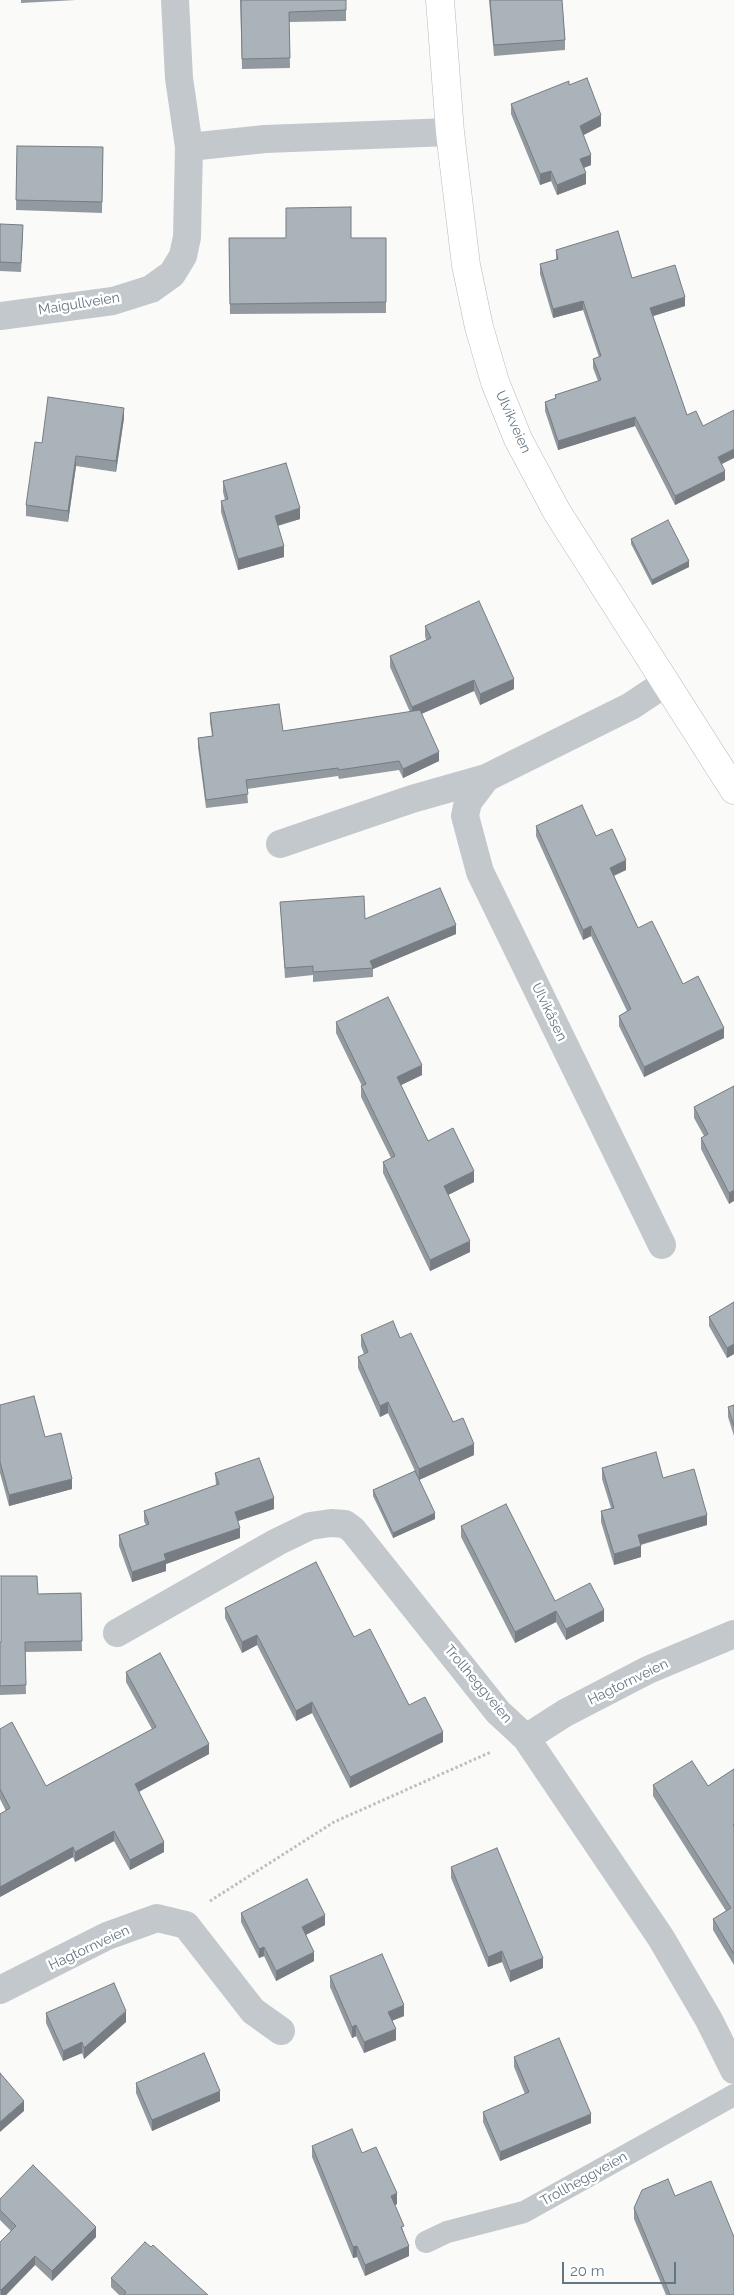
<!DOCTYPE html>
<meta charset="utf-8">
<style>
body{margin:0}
#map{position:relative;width:734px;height:2295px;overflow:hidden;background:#fafaf8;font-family:Raleway,sans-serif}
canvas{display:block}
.scale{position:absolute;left:562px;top:2262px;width:114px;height:22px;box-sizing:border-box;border:2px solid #657683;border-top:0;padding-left:6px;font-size:15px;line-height:18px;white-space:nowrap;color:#657683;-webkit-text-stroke:4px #fff;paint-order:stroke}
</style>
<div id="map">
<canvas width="734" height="2295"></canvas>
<div class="scale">20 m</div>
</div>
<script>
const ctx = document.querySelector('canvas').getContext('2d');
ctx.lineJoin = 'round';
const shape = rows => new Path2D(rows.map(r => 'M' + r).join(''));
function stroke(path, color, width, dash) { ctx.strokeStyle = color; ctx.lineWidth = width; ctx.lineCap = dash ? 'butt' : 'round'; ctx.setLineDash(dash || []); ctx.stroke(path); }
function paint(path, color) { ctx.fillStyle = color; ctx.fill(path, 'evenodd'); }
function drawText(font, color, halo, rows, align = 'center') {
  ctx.font = font + ' Raleway,sans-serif'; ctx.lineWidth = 5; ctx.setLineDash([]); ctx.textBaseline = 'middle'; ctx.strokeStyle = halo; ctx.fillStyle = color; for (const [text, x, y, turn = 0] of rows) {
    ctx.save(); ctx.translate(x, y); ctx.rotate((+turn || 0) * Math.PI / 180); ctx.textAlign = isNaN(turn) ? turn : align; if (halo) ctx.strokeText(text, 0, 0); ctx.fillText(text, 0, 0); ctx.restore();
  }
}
const path = shape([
 [210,1901,334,1822,491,1752]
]);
const lane = shape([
 [426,2242,447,2232,524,2212,734,2095]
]);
const street = shape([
 [189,147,265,139,450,132],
 [0,316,113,301,151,289,172,274,183,256,187,237,189,147,179,78,175,0],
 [486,778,468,802,465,816,480,872,662,1245],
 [280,844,412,799,486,778,631,706,664,684],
 [117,1633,277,1542,310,1526,331,1523,345,1524,353,1530,498,1712,526,1738,661,1938,709,2020,734,2070],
 [526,1738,565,1713,648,1670,734,1634],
 [0,1990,107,1936,157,1918,186,1925,253,2011,281,2031]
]);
const secondary = shape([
 [440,0,450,132,466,265,479,327,495,382,518,439,557,512,734,790]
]);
const wall = shape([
 [21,0,76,0,21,3],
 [240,0,346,0,346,21,289,22,290,68,242,69],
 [489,0,562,0,565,40,565,50,494,56],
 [569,85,601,126,583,135,591,165,584,168,586,184,557,195,551,181,540,185,511,114,511,104],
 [17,146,103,147,102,213,16,210],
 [0,224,23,233,21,272,0,271],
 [229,238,386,238,386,313,230,314],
 [556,250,632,278,685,306,653,316,687,415,722,464,725,480,675,505,635,426,558,450,545,411,545,402,555,399,555,395,598,381,593,368,593,359,599,357,583,310,553,318,540,274,540,264,556,260],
 [124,418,116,472,76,466,68,522,26,516,26,505,42,443],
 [223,481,300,519,278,526,284,557,238,570,221,512,221,501,225,500,223,492],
 [631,539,689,567,652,585,631,544],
 [425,626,514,689,480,705,474,691,421,714,439,761,403,778,399,770,339,779,338,776,247,789,248,803,206,808,198,747,198,738,212,736,210,722,210,713,283,731,410,712,390,667,390,656,426,640,425,636],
 [536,826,596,836,626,870,614,876,638,928,683,984,724,1038,644,1077,619,1026,619,1016,627,1011,591,936,583,940,536,836],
 [280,902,365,919,456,934,373,969,373,977,313,982,313,975,285,978],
 [336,1022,422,1075,401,1085,428,1141,474,1182,448,1195,470,1252,430,1271,383,1173,383,1162,391,1158,361,1097,361,1086,362,1086,336,1033],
 [734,1086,729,1204,701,1149,701,1138,704,1136,694,1118,694,1107],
 [734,1302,734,1354,727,1358,709,1326,709,1317],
 [361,1335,400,1338,474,1455,419,1480,435,1519,393,1538,373,1496,373,1490,415,1471,388,1413,380,1417,358,1368,358,1357,364,1354,361,1346],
 [0,1405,45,1437,72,1489,9,1506,0,1473],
 [734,1405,734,1436,728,1417,728,1407],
 [602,1468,663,1478,707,1525,641,1545,641,1557,614,1565,601,1522,601,1511,611,1508,602,1479],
 [215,1473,274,1509,238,1521,240,1538,166,1564,166,1571,132,1582,119,1546,119,1535,146,1525,144,1521,144,1511,216,1485],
 [461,1526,555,1601,604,1621,566,1640,556,1622,515,1643,461,1537],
 [81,1593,82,1651,25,1652,26,1694,0,1695,0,1642,1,1642,38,1594],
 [225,1608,354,1637,409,1705,443,1742,350,1788,312,1713,296,1721,257,1645,242,1653,225,1618],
 [126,1672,209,1754,139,1791,164,1852,130,1870,114,1841,75,1862,73,1857,0,1897,0,1814,6,1811,0,1799,0,1729,46,1786,152,1729,126,1682],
 [734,1769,734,1965,713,1930,713,1919,726,1911,653,1796,653,1785,708,1786],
 [451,1867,543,1968,510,1982,502,1962,488,1967,451,1878],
 [241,1913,325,1925,305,1935,314,1961,276,1981,264,1956,259,1958,241,1922],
 [330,1976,404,2016,392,2021,396,2040,364,2053,356,2036,352,2038,330,1987],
 [46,2013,126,2022,84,2059,82,2053,63,2061,46,2023],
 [514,2057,591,2123,500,2161,483,2122,483,2112,525,2094,514,2067],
 [136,2083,220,2101,152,2131,136,2093],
 [312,2146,362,2153,397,2204,395,2205,404,2233,409,2256,365,2276,357,2257,353,2258,312,2157],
 [675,2196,734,2295,666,2295,634,2219,634,2208],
 [0,2199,96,2237,52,2281,35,2265,6,2295,0,2295,0,2242,11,2231,0,2220],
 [111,2278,208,2295,119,2295,111,2287]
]);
const shadedWall = shape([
 [601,115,601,126,580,137,580,126],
 [591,155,591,165,580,169,580,159],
 [551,171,551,181,540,185,540,174],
 [586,173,586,184,557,195,557,185],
 [685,297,685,306,650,317,650,308],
 [583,301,583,310,553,318,553,309],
 [124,408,124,418,116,472,116,461],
 [635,417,635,426,558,450,558,441],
 [734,449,734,458,718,466,718,457],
 [76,456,76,466,68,522,68,511],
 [725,471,725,480,675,505,675,496],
 [300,508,300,519,275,526,275,516],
 [284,546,284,557,238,570,238,559],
 [689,561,689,567,652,585,652,580],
 [514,679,514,689,480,705,480,694],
 [474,680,474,691,412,718,412,707],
 [439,752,439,761,403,778,403,769],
 [626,860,626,870,610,877,610,868],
 [456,925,456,934,373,969,370,961],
 [591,926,591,936,583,940,583,930],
 [724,1028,724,1038,644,1077,644,1067],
 [422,1065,422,1075,397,1087,397,1077],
 [474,1171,474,1182,444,1197,444,1186],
 [734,1190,734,1201,729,1204,729,1193],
 [470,1241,470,1252,430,1271,430,1260],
 [734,1344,734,1354,727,1358,727,1348],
 [388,1402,388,1413,380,1417,380,1406],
 [474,1444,474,1455,419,1480,419,1469],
 [72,1479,72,1489,9,1506,9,1495],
 [274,1498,274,1509,235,1522,235,1512],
 [435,1513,435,1519,393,1538,393,1533],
 [707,1515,707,1525,638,1545,638,1535],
 [240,1528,240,1538,166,1564,166,1571,132,1582,132,1572,164,1554],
 [641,1546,641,1557,614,1565,614,1554],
 [604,1610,604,1621,566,1640,566,1629],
 [556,1611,556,1622,515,1643,515,1632],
 [257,1635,257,1645,242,1653,242,1642],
 [312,1702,312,1713,296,1721,296,1711],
 [443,1732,443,1742,350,1788,350,1777],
 [209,1744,209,1754,135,1794,135,1784],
 [114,1831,114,1841,75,1862,75,1852],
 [164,1842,164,1852,130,1870,130,1860],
 [73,1847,73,1857,0,1897,0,1887],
 [325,1915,325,1925,302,1937,302,1927],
 [264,1947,264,1956,259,1958,259,1949],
 [502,1951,502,1962,488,1967,488,1957],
 [314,1952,314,1961,276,1981,276,1971],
 [543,1958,543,1968,510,1982,510,1971],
 [404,2005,404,2016,388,2022,388,2012],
 [126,2011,126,2022,84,2059,84,2048],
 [356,2025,356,2036,352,2038,352,2027],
 [396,2029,396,2040,364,2053,364,2042],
 [82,2042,82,2053,63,2061,63,2051],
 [220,2091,220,2101,152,2131,152,2120],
 [24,2101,24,2111,0,2132,0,2122],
 [591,2114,591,2123,500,2161,500,2152],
 [397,2193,397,2204,391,2207,391,2196],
 [96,2227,96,2237,52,2281,52,2271],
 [357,2246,357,2257,353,2258,353,2247],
 [409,2246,409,2256,365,2276,365,2265],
 [35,2256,35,2265,6,2295,1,2295,1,2290]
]);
const building = shape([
 [241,0,346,0,346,10,289,12,290,58,242,59,241,0],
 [490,0,562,0,565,40,494,45,490,0],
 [587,78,601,115,580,126,591,155,580,159,586,173,557,185,551,171,540,174,511,104,569,81,569,85,587,78],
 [17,146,103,147,102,202,16,200,17,146],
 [351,207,351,238,386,238,386,302,230,304,229,238,286,238,286,208,351,207],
 [0,224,23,225,21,263,0,262,0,224],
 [618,231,632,278,675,265,685,297,650,308,687,415,696,411,703,426,734,410,734,449,718,457,725,471,675,496,635,417,558,441,545,402,556,398,555,395,601,380,593,359,601,356,583,301,553,309,540,264,558,259,556,250,618,231],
 [48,397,124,408,116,461,76,456,68,511,26,505,35,442,42,443,48,397],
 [286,463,300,508,275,516,284,546,238,559,221,501,228,499,223,481,286,463],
 [668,520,689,561,652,580,631,539,668,520],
 [479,601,514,679,480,694,474,680,412,707,390,656,431,638,425,626,479,601],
 [279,704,283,731,420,710,439,752,403,769,399,761,339,770,338,768,246,780,248,794,206,800,198,738,213,736,210,713,279,704],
 [582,805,596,836,612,829,626,860,610,868,638,928,652,921,683,984,698,976,724,1028,644,1067,619,1016,631,1009,591,926,583,930,536,826,582,805],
 [440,888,456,925,370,961,373,968,313,972,313,966,285,968,280,902,364,896,365,919,440,888],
 [388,997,422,1065,397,1077,428,1141,453,1128,474,1171,444,1186,470,1241,430,1260,383,1162,395,1156,361,1086,366,1084,336,1022,388,997],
 [734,1086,734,1190,729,1193,701,1138,708,1134,694,1107,734,1086],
 [734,1302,734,1344,727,1348,709,1317,734,1302],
 [393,1321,400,1338,411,1333,453,1422,463,1418,474,1444,419,1469,388,1402,380,1406,358,1357,368,1352,361,1335,393,1321],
 [34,1396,45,1437,61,1433,72,1479,9,1495,0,1462,0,1405,34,1396],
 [734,1405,734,1426,728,1407,734,1405],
 [656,1452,663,1478,694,1469,707,1515,638,1535,641,1546,614,1554,601,1511,614,1508,602,1468,656,1452],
 [259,1458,274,1498,235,1512,240,1528,164,1554,166,1560,132,1572,119,1535,149,1524,144,1511,219,1484,215,1473,259,1458],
 [415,1471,435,1513,393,1533,373,1490,415,1471],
 [506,1504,555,1601,590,1583,604,1610,566,1629,556,1611,515,1632,461,1526,506,1504],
 [316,1562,354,1637,370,1629,409,1705,425,1697,443,1732,350,1777,312,1702,296,1711,257,1635,242,1642,225,1608,316,1562],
 [1,1576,37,1576,38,1594,81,1593,82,1641,25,1642,26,1685,0,1686,0,1642,1,1642,1,1576],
 [160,1653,209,1744,135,1784,164,1842,130,1860,114,1831,75,1852,73,1847,0,1887,0,1814,10,1808,0,1789,0,1729,12,1722,46,1786,156,1727,126,1672,160,1653],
 [692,1761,708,1786,734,1769,734,1824,733,1825,734,1827,734,1954,713,1919,731,1908,653,1785,692,1761],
 [497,1848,543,1958,510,1971,502,1951,488,1957,451,1867,497,1848],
 [307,1879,325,1915,302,1927,314,1952,276,1971,264,1947,259,1949,241,1913,307,1879],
 [382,1954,404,2005,388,2012,396,2029,364,2042,356,2025,352,2027,330,1976,382,1954],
 [114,1983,126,2011,84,2048,82,2042,63,2051,46,2013,114,1983],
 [559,2038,591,2114,500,2152,483,2112,529,2092,514,2057,559,2038],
 [204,2053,220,2091,152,2120,136,2083,204,2053],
 [0,2073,24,2101,0,2122,0,2073],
 [352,2129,362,2153,376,2147,397,2193,391,2196,404,2226,401,2227,409,2246,365,2265,357,2246,353,2247,312,2146,352,2129],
 [33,2165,96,2227,52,2271,35,2256,1,2290,0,2289,0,2242,16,2226,0,2210,0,2199,33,2165],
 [668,2179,675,2196,711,2181,734,2237,734,2295,670,2295,634,2208,642,2190,668,2179],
 [145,2242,151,2247,153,2245,208,2295,124,2295,126,2292,111,2278,145,2242]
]);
const streetNames = [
 ["Maigullveien",79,304,-9],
 ["Ulvikveien",513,422,66],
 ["Ulvikåsen",549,1012,64],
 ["Hagtornveien",628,1682,-26],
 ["Trollheggveien",478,1684,50],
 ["Hagtornveien",89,1948,-25],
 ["Trollheggveien",584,2179,-29]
];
stroke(secondary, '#b3babf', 29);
stroke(path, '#bbbfc2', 3, [2.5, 2.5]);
stroke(lane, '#c3c8cc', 22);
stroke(street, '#c3c8cc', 28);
stroke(secondary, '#fff', 28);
paint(wall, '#929a9f');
paint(shadedWall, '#777d82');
paint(building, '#aab3b9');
stroke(building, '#777d82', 1);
drawText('14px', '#657683', '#fff', streetNames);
</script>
